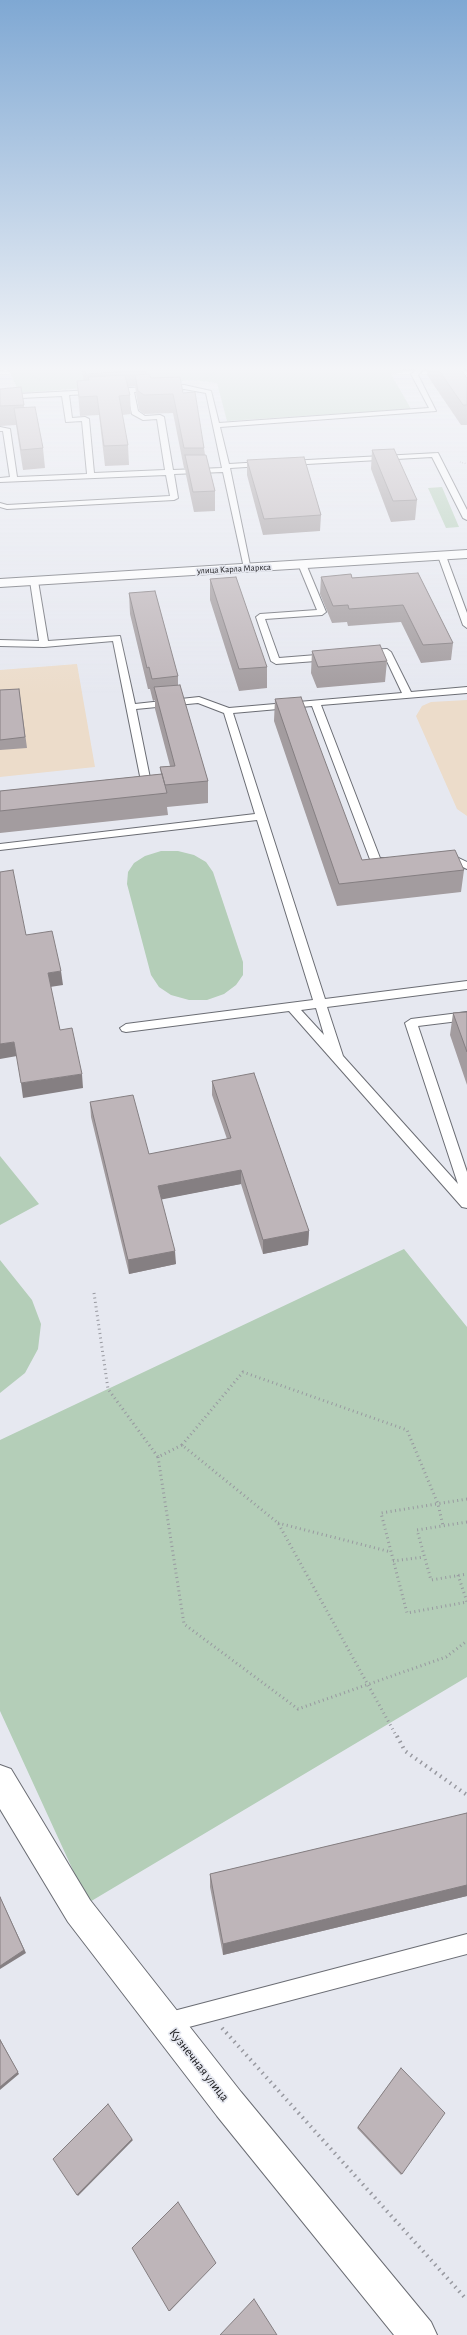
<!DOCTYPE html>
<meta charset="utf-8">
<style>
body{margin:0}
canvas{display:block;background:#e6e8f0}
</style>
<canvas width="467" height="2335"></canvas>
<script>
const ctx = document.querySelector('canvas').getContext('2d');
ctx.lineJoin = 'round';
function paint(path, color) { ctx.fillStyle = color; ctx.fill(path, 'evenodd'); }
const shape = rows => new Path2D(rows.map(r => 'M' + r).join(''));
function stroke(path, color, width, dash) { ctx.strokeStyle = color; ctx.lineWidth = width; ctx.lineCap = dash ? 'butt' : 'round'; ctx.setLineDash(dash || []); ctx.stroke(path); }
function drawText(font, color, halo, rows, align = 'center') {
  ctx.font = font + ' "Alegreya Sans",sans-serif'; ctx.lineWidth = 3.5; ctx.setLineDash([]); ctx.textBaseline = 'middle'; ctx.strokeStyle = halo; ctx.fillStyle = color; for (const [text, x, y, turn = 0] of rows) {
    ctx.save(); ctx.translate(x, y); ctx.rotate((+turn || 0) * Math.PI / 180); ctx.textAlign = isNaN(turn) ? turn : align; if (halo) ctx.strokeText(text, 0, 0); ctx.fillText(text, 0, 0); ctx.restore();
  }
}
const education = shape([
 [77,664,95,767,0,777,0,670],
 [467,700,467,816,457,809,416,716,422,706,431,702]
]);
const green = shape([
 [0,369,402,369,404,372,391,374,411,409,227,421,217,383,194,380,19,393,9,370,0,371],
 [442,487,459,527,446,528,428,488],
 [161,851,178,851,194,855,206,862,213,872,243,962,243,975,236,985,224,994,207,1000,189,1000,171,995,159,987,151,975,127,884,128,872,134,863,145,856],
 [0,1156,39,1204,0,1225],
 [404,1249,467,1327,467,1677,88,1903,0,1711,0,1440],
 [0,1260,32,1300,41,1324,38,1349,25,1373,0,1393]
]);
const pathFar2 = shape([
 [33,376,41,381],
 [205,379,219,369],
 [460,462,467,464]
]);
const pathFar1 = shape([
 [94,1293,108,1389,158,1457,182,1445,278,1523,397,1737],
 [182,1445,243,1372,407,1430,438,1504,443,1526],
 [158,1457,184,1624,298,1709,446,1657,467,1641],
 [467,1522,417,1530,431,1580,467,1574],
 [278,1523,391,1552],
 [393,1561,424,1557],
 [458,1575,467,1602,407,1613,381,1513,467,1499]
]);
const path = shape([
 [397,1736,405,1751,467,1795],
 [222,2028,467,2300]
]);
const service = shape([
 [417,369,424,369,418,375,436,411,220,427,229,464,263,462,267,464,263,466,230,468,251,570,244,568,223,472,174,474,178,498,174,500,7,509,0,507,0,503,7,505,170,496,166,475,0,482,0,478,10,477,3,431,0,431,0,427,10,429,17,477,87,474,82,421,66,422,62,396,0,399,0,395,184,385,211,391,219,423,429,408,411,374,417,369],
 [184,389,206,393,222,468,173,470,164,417,160,415,145,416,138,411,134,392,184,389],
 [127,392,132,414,143,420,157,419,165,470,94,473,89,419,85,417,72,418,69,395,127,392],
 [438,453,467,510,467,520,463,518,432,457,289,465,285,463,289,461,438,453],
 [439,554,446,556,467,613,467,628,463,625,438,556,439,554],
 [299,562,306,564,326,612,322,615,265,619,279,658,329,654,333,657,329,660,276,664,271,661,256,617,260,614,317,610,298,564,299,562],
 [34,578,38,581,48,641,120,636,135,704,199,697,229,708,402,693,384,655,367,656,363,653,367,650,387,649,391,652,411,692,467,687,467,693,321,705,380,858,388,858,393,861,388,864,376,865,371,862,312,706,233,713,325,999,467,981,467,989,327,1007,343,1056,458,1184,405,1023,411,1019,467,1012,467,1020,418,1026,467,1172,467,1208,462,1207,289,1011,126,1032,122,1031,120,1028,126,1024,313,1000,257,820,0,850,0,844,255,814,224,713,198,703,136,709,151,783,146,786,133,786,133,782,141,781,113,641,44,647,0,646,0,640,39,641,30,581,34,578],
 [316,1008,324,1035,301,1010,316,1008],
 [446,852,467,862,467,869,442,857,442,853,446,852],
 [467,1934,467,1954,166,2033,159,2030,156,2023,159,2016,166,2013,467,1934]
]);
const minor = shape([
 [467,550,467,558,0,587,0,579,467,550],
 [0,1765,11,1769,90,1900,241,2092,431,2322,437,2335,394,2335,217,2116,68,1922,0,1809,0,1765]
]);
const wall = shape([
 [81,369,146,369,147,374,151,378,183,393,204,448,205,455,215,491,215,511,194,512,186,475,185,468,184,468,173,413,144,414,139,410,136,393,135,386,128,387,130,395,131,414,122,415,128,445,129,465,105,466,99,415,80,416,77,381,84,381],
 [428,369,461,369,467,378,467,425,461,425,427,375],
 [0,389,24,405,24,407,43,448,45,468,23,470,16,425,0,426],
 [372,450,417,500,415,520,391,522,371,469],
 [247,460,321,515,320,531,263,535,247,475],
 [418,573,453,643,451,660,421,663,401,622,348,626,347,622,332,623,320,594,321,577,352,578],
 [210,579,267,667,267,688,239,691,210,600],
 [129,593,178,676,178,685,208,781,208,803,167,807,168,815,0,833,0,791,161,774,160,767,170,766,155,709,155,700,153,701,150,689,148,689,130,614],
 [312,651,387,661,385,682,317,688,311,673],
 [19,689,27,748,0,750,0,690],
 [275,699,362,860,464,870,461,892,337,906,274,721],
 [467,1012,467,1085,450,1035,453,1013],
 [212,1081,309,1231,308,1245,263,1254,241,1184,161,1199,176,1264,129,1274,91,1117,90,1102,149,1154,227,1139,212,1095],
 [467,1813,467,1896,223,1955,210,1887,210,1874],
 [401,2068,402,2174,401,2175,357,2128]
]);
const shadedWall = shape([
 [61,971,63,985,50,987,48,973],
 [14,1042,17,1056,0,1059,0,1044],
 [82,1074,83,1088,23,1098,21,1083],
 [241,1170,241,1184,159,1200,158,1186],
 [309,1231,308,1245,263,1254,263,1240],
 [175,1251,176,1264,129,1274,128,1260],
 [467,1885,467,1896,223,1955,223,1944],
 [0,1897,26,1953,0,1969],
 [0,2039,19,2074,0,2090],
 [132,2139,133,2140,78,2196,77,2195],
 [216,2263,170,2311,169,2311]
]);
const building = shape([
 [84,369,146,369,147,370,86,374,84,369],
 [438,369,461,369,467,378,467,405,463,405,438,369],
 [149,374,151,378,180,377,183,393,195,392,204,448,184,448,173,394,144,395,138,391,135,375,149,374],
 [125,375,130,395,119,396,128,445,104,446,97,396,79,397,77,381,89,380,88,377,125,375],
 [21,387,24,405,0,406,0,389,21,387],
 [35,407,43,448,21,450,14,408,35,407],
 [394,449,417,500,393,501,372,450,394,449],
 [185,455,206,455,215,491,193,492,185,455],
 [304,457,321,515,264,519,247,460,304,457],
 [418,573,453,643,423,645,403,605,349,609,348,605,333,606,321,577,351,574,352,578,418,573],
 [236,577,267,667,239,669,210,579,236,577],
 [155,591,178,676,152,679,149,667,147,668,129,593,155,591],
 [380,645,387,661,318,667,312,651,380,645],
 [180,685,208,781,165,785,160,767,175,766,154,687,180,685],
 [19,689,25,737,0,740,0,690,19,689],
 [301,697,362,860,455,850,464,870,339,884,275,699,301,697],
 [162,774,167,793,0,811,0,791,162,774],
 [13,870,26,935,52,931,61,971,48,973,60,1030,72,1028,82,1074,21,1083,14,1042,0,1044,0,872,13,870],
 [467,1012,467,1052,453,1013,467,1012],
 [254,1073,309,1231,263,1240,241,1170,158,1186,175,1251,128,1260,90,1102,133,1095,149,1154,231,1138,212,1081,254,1073],
 [467,1813,467,1885,223,1944,210,1874,467,1813],
 [0,1897,24,1950,0,1966,0,1897],
 [0,2040,18,2072,0,2087,0,2040],
 [401,2068,445,2113,402,2174,358,2127,401,2068],
 [108,2104,132,2139,77,2195,53,2159,108,2104],
 [178,2202,216,2263,169,2311,132,2248,178,2202],
 [254,2299,277,2335,220,2335,254,2299]
]);
const farStreetnames = [
 ["улица Карла Маркса",234,569,-3]
];
const nearStreetnames = [
 ["Кузнечная улица",199,2065,52]
];
paint(education, '#ecdcca');
paint(green, '#b4ceb8');
stroke(service, '#6b6d74', 2);
stroke(minor, '#6b6d74', 2);
stroke(pathFar2, '#9899a0', 1.5, [0.5, 2]);
stroke(pathFar1, '#9899a0', 3, [1, 3.5]);
stroke(path, '#9899a0', 4, [1.5, 4.5]);
paint(service, '#fff');
paint(minor, '#fff');
paint(wall, '#a39c9f');
paint(shadedWall, '#857f82');
paint(building, '#beb5b9');
stroke(building, '#857f82', 1);
const sky = ctx.createLinearGradient(0, 0, 0, 696);
sky.addColorStop(0, '#7fa8d3');
sky.addColorStop(0.53, '#f4f5f8');
sky.addColorStop(1, '#f4f5f800');
ctx.fillStyle = sky;
ctx.fillRect(0, 0, 467, 696);
drawText('9px', '#18181b', '#e6e8f0', farStreetnames);
drawText('13px', '#18181b', '#e6e8f0', nearStreetnames);
</script>
